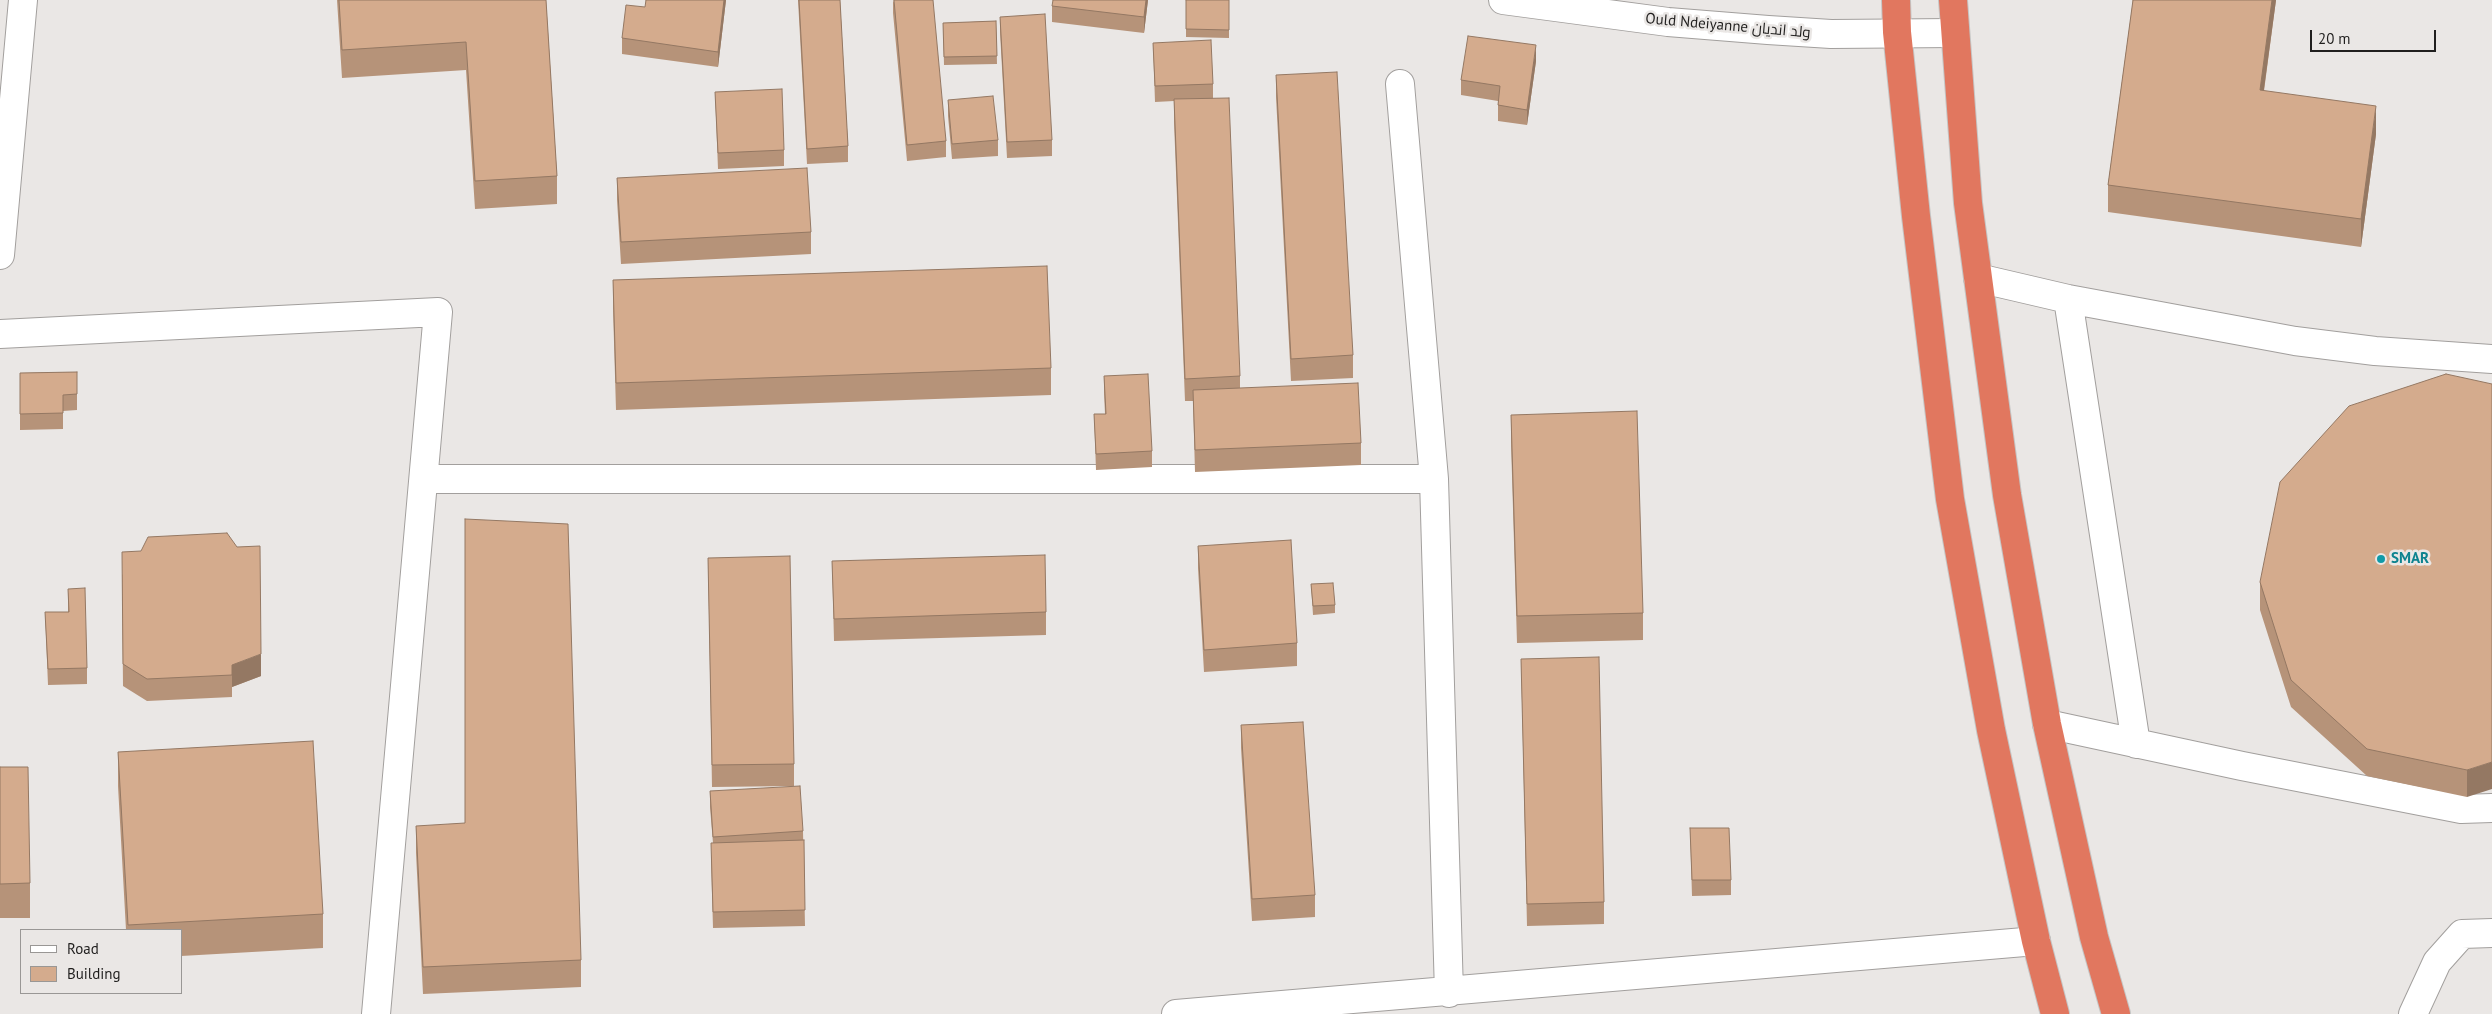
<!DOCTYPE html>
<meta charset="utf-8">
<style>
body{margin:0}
#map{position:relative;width:2492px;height:1014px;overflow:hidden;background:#eae7e5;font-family:"PT Sans",sans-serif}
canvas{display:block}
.legend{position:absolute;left:20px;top:929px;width:162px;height:65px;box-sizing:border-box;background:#eae7e5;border:1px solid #999795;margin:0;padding:6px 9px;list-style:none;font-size:15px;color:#201f1e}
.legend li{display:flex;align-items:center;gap:10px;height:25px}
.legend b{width:25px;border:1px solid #999795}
.scale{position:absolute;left:2310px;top:30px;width:126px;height:22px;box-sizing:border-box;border:2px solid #201f1e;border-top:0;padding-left:6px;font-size:15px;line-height:18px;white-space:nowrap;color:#201f1e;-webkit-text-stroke:4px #eae7e5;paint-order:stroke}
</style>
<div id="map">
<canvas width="2492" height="1014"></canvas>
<ul class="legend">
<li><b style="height:6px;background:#fff"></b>Road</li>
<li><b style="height:14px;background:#d4ab8d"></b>Building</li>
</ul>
<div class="scale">20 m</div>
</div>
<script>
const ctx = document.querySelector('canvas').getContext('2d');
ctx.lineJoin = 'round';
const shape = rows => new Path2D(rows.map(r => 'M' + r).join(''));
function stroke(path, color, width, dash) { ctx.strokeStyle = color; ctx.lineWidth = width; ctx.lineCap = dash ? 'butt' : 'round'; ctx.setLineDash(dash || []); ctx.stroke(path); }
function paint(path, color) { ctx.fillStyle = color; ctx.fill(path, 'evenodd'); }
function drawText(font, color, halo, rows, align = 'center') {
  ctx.font = font + ' "PT Sans",Cairo,sans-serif'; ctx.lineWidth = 5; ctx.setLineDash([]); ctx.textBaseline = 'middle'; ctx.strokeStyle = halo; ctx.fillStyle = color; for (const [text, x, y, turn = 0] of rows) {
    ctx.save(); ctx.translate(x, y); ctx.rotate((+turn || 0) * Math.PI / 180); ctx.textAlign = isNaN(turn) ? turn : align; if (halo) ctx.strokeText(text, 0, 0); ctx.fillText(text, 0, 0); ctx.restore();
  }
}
const minor = shape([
 [1503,0,1668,22,1768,30,1831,34,1954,33],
 [1400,84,1434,479,1449,993],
 [0,255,23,0],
 [1978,278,2068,299,2295,341,2375,351,2492,359],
 [2068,299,2136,744],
 [0,334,438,312,376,1014],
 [424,479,1434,479],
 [2047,724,2242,766,2461,809,2492,808],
 [1176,1014,2036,941],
 [2413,1014,2437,962,2462,934,2492,933]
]);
const highway = shape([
 [1896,0,1897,32,1916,216,1950,499,1991,730,2036,941,2055,1014],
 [1953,0,1968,203,2007,495,2047,724,2094,937,2116,1014]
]);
const wall = shape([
 [337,0,546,0,557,176,557,204,475,209,466,70,342,78],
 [726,0,718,67,622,54,622,38,645,7],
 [798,0,840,0,848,146,848,162,807,164],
 [893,0,946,141,946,157,907,161,893,13],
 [1148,0,1144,33,1052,22,1052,6],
 [1186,0,1229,0,1229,38,1186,37],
 [2133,0,2276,0,2264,91,2376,134,2361,247,2108,212,2108,185],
 [1000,17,1052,140,1052,156,1007,158,1000,32],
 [996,21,997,64,944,65,943,23],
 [1153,43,1213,84,1213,98,1240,376,1240,388,1361,443,1361,465,1195,472,1193,401,1185,401,1174,122,1174,101,1155,102],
 [1536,61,1527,125,1498,121,1498,101,1461,95,1461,80],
 [1276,75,1353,355,1353,378,1291,381,1276,97],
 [715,92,784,150,784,166,718,169],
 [948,100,998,140,998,156,952,159,948,116],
 [617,178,811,232,811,254,621,264,617,200],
 [613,280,1051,368,1051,395,616,410,613,308],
 [77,372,77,410,63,411,63,429,20,430,20,373],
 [1104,376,1152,451,1152,467,1096,470,1094,414,1105,414,1104,392],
 [2492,384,2467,797,2367,776,2291,707,2260,610,2260,582],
 [1511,415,1643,613,1643,640,1517,643,1511,442],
 [1198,546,1297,643,1297,666,1204,672,1198,568],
 [708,558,794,764,794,786,712,787],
 [832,561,1046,612,1046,635,834,641],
 [122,574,261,676,232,687,232,697,147,701,123,686],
 [1311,584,1335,605,1335,613,1313,615],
 [68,589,87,668,87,684,48,685,45,612,68,612],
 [1521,659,1604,902,1604,924,1527,926],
 [1241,725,1315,895,1315,917,1252,921,1241,748],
 [118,752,323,914,323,948,181,956,181,930,126,930,118,786],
 [0,767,30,883,30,918,0,918],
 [710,791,803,831,805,926,713,928,711,858,713,843,710,807],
 [416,826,581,960,581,987,423,994,416,853],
 [1690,828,1731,880,1731,895,1692,896]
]);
const shadedWall = shape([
 [724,0,726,0,718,67,718,52],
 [1146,0,1148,0,1144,33,1144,17],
 [2272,0,2276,0,2260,118,2260,90],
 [1536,45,1536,61,1527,125,1527,110],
 [2376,106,2376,134,2361,247,2361,219],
 [261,654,261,676,232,687,232,665],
 [2492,762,2492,789,2467,797,2467,770]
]);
const building = shape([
 [339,0,546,0,557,176,475,181,466,42,342,50,339,0],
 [646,0,724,0,718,52,622,38,626,5,645,7,646,0],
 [799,0,840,0,848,146,807,149,799,0],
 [894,0,933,0,946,141,907,145,894,0],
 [1053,0,1146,0,1144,17,1052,6,1053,0],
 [1186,0,1229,0,1229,30,1186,29,1186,0],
 [2133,0,2272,0,2260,90,2376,106,2361,219,2108,185,2133,0],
 [1045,14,1052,140,1007,142,1000,17,1045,14],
 [996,21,997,56,944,57,943,23,996,21],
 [1468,36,1536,45,1527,110,1498,105,1500,86,1461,80,1468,36],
 [1211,40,1213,84,1155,86,1153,43,1211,40],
 [1337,72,1353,355,1291,359,1276,75,1337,72],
 [782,89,784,150,718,153,715,92,782,89],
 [993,96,998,140,952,144,948,100,993,96],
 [1229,98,1240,376,1185,379,1174,99,1229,98],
 [807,168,811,232,621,242,617,178,807,168],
 [1047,266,1051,368,616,383,613,280,1047,266],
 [77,372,77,394,63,395,63,413,20,414,20,373,77,372],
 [1148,374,1152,451,1096,454,1094,414,1106,414,1104,376,1148,374],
 [2446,374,2492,384,2492,762,2467,770,2367,749,2291,680,2260,582,2280,482,2349,406,2446,374],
 [1358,383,1361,443,1195,450,1193,390,1358,383],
 [1637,411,1643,613,1517,616,1511,415,1637,411],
 [465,519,568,524,581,960,423,967,416,826,465,823,465,519],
 [227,533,237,547,260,546,261,654,232,665,232,675,147,679,123,664,122,552,141,551,148,537,227,533],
 [1291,540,1297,643,1204,650,1198,546,1291,540],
 [1045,555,1046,612,834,619,832,561,1045,555],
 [790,556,794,764,712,765,708,558,790,556],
 [1333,583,1335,605,1313,606,1311,584,1333,583],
 [85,588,87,668,48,669,45,612,69,612,68,589,85,588],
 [1599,657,1604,902,1527,904,1521,659,1599,657],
 [1303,722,1315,895,1252,899,1241,725,1303,722],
 [313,741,323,914,128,925,118,752,313,741],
 [0,767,28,767,30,883,0,884,0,767],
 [800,786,803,831,713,837,710,791,800,786],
 [1690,828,1729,828,1731,880,1692,880,1690,828],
 [804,840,805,910,713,912,711,843,804,840]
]);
const markers = [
 [2381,559,5,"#0f9aa8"]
];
const streetNames = [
 ["Ould Ndeiyanne ولد انديان",1728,26,5]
];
const cultureNames = [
 ["SMAR",2391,559]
];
stroke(minor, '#a29f9d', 30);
stroke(highway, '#c5c5c4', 30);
stroke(minor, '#fff', 28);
stroke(highway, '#e1775f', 28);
paint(wall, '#b69379');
paint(shadedWall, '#947863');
paint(building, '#d4ab8d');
stroke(building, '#947863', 1);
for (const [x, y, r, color] of markers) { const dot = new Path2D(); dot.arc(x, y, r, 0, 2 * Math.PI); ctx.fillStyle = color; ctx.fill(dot); stroke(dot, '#eae7e5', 2); }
drawText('15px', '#201f1e', '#eae7e5', streetNames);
drawText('bold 15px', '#0d838f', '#eae7e5', cultureNames, 'left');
</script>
